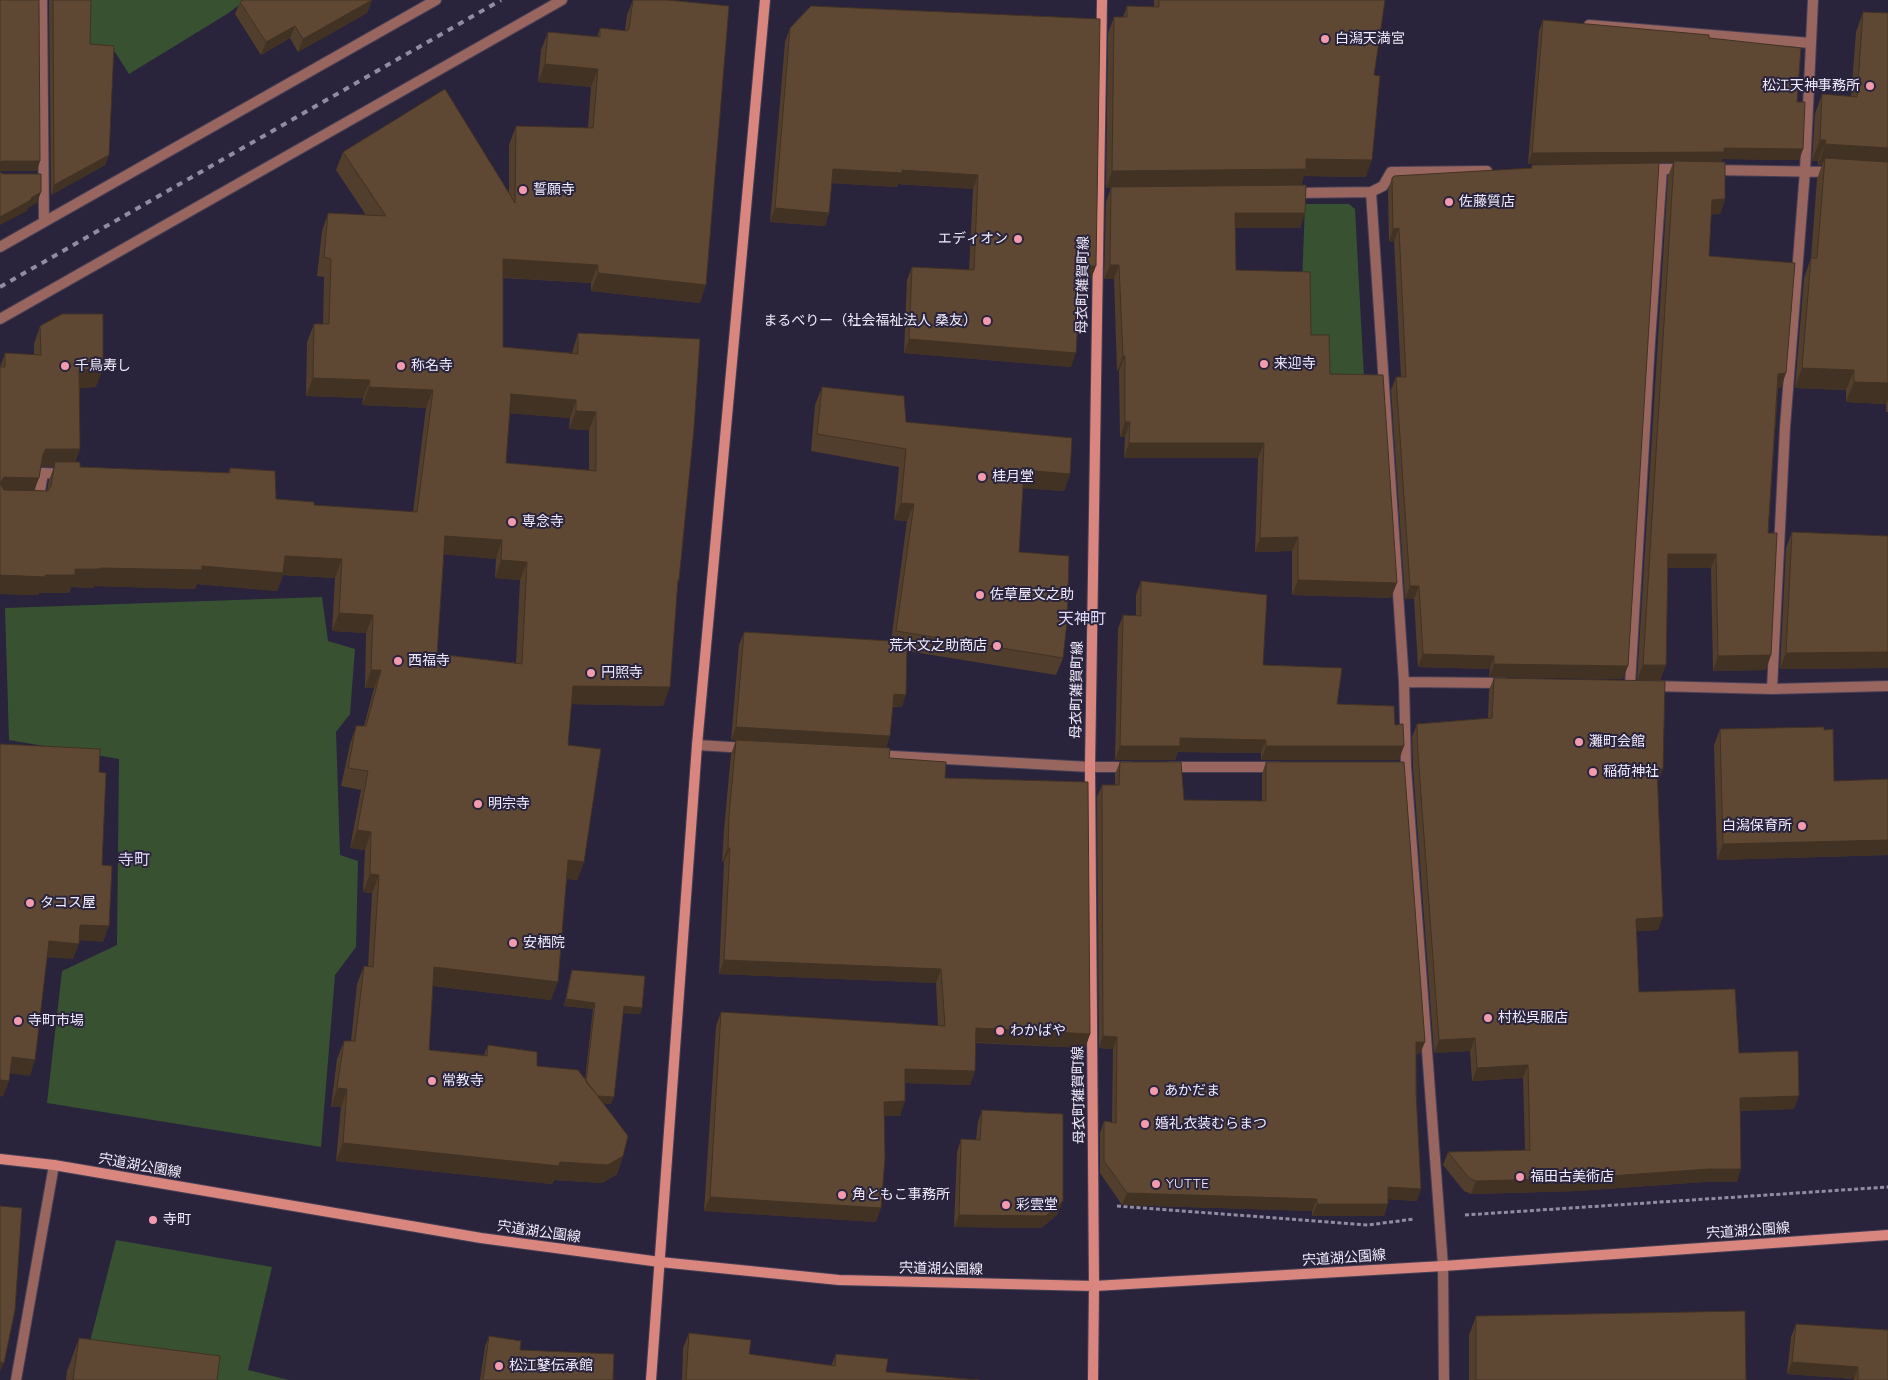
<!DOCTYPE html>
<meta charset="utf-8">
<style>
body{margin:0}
canvas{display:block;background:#29233b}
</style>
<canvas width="1888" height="1380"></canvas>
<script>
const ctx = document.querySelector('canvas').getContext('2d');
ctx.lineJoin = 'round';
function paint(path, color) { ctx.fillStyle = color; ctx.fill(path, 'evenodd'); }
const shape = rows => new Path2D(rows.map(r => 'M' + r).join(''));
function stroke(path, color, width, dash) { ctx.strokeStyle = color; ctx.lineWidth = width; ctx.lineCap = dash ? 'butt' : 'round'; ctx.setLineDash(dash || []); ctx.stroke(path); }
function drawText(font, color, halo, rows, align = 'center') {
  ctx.font = font + ' Quicksand,"Noto Sans JP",sans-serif'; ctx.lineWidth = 4; ctx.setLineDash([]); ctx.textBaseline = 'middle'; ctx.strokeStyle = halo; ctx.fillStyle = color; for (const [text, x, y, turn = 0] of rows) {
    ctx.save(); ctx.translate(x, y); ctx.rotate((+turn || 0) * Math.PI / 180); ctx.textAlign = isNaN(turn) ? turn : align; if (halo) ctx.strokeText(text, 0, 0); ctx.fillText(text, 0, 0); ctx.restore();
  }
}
const green = shape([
 [89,0,246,0,227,14,129,74,115,52,88,49],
 [1305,204,1349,204,1355,209,1364,378,1328,377,1310,347,1302,284],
 [322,597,328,641,355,649,350,714,336,732,340,855,358,861,356,947,335,975,321,1147,47,1103,62,971,117,945,119,759,9,740,5,608],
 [116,1240,272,1267,248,1370,289,1380,191,1380,84,1365]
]);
const path = shape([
 [1117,1206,1368,1225,1414,1219],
 [1465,1215,1888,1187]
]);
const lane = shape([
 [1630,685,1650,342,1662,169]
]);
const street = shape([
 [42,0,44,221],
 [1589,25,1810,43],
 [1647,169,1682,169],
 [1712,170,1832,172],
 [1371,192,1404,682,1406,767,1443,1266,1444,1380],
 [1294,193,1371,192,1383,186,1391,172,1487,171],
 [0,247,436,0],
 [0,319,562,0],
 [36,503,38,503,43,473,65,474],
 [1404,682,1505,683],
 [1652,686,1772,689,1888,686],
 [1772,689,1785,427,1805,171,1813,0],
 [697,745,746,748],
 [875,755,1090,767,1130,767],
 [1170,767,1278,767],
 [16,1380,54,1165]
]);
const secondary = shape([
 [0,1159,54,1165,481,1238,660,1262,839,1280,1094,1286,1443,1266,1888,1235],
 [651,1380,697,745,765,0],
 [1093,1380,1094,1286,1090,767,1102,0]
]);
const rail = shape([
 [0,287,501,0]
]);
const wall = shape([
 [49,0,91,0,90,44,109,155,105,165,51,195],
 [372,0,367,13,298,52,290,38,261,55,235,14,240,2],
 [633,0,668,0,700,303,591,291,591,283,503,278,503,347,572,353,578,333,679,580,677,585,663,706,571,704,568,745,584,862,577,880,567,879,551,1000,433,986,429,1050,484,1055,488,1045,537,1066,585,1080,593,1009,564,1006,570,976,572,970,642,1008,640,1014,623,1013,611,1104,603,1103,623,1156,617,1174,602,1183,554,1180,552,1184,336,1161,341,1107,331,1107,337,1059,344,1041,351,1041,357,984,364,966,368,967,372,893,363,892,365,850,350,848,361,790,341,786,350,744,356,726,364,726,374,688,365,688,366,633,332,631,335,578,283,575,277,591,197,584,195,589,94,586,94,588,71,587,69,593,39,593,38,595,0,594,0,367,5,353,34,355,34,344,40,326,96,387,80,388,80,449,75,462,80,467,228,473,230,468,276,499,314,505,413,512,426,408,362,405,363,398,306,396,307,342,314,324,323,324,324,277,317,276,322,231,328,213,366,215,336,170,343,152,509,193,509,145,516,126,588,128,591,87,538,82,541,50,548,32,597,37,600,28,625,31,627,15],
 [510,413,570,418,569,429,589,430,589,470,506,463],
 [41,467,54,467,49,480,47,491,34,490],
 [444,554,496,559,495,578,520,580,516,663,437,654],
 [1154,0,1385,0,1374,75,1366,177,1304,176,1301,185,1305,213,1300,228,1235,228,1236,270,1311,335,1330,374,1391,598,1292,595,1292,551,1255,552,1258,458,1124,458,1125,437,1120,437,1119,371,1117,371,1114,279,1104,279,1106,202,1111,188,1106,188,1108,33,1114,17,1123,17,1127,6,1154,7],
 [811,6,1091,279,1080,279,1071,367,904,353,907,280,912,267,969,270,973,189,898,184,897,187,832,183,829,213,825,226,770,222,785,42,790,28],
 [1863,12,1888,13,1888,412,1886,412,1886,404,1846,402,1846,390,1795,388,1804,278,1811,258,1817,179,1822,165,1818,165,1818,161,1812,161,1815,114,1822,94,1851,96,1856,32],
 [1543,20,1709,38,1797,102,1803,149,1799,160,1722,159,1721,162,1725,199,1720,214,1711,214,1709,256,1781,388,1778,388,1768,533,1766,670,1713,671,1711,568,1668,568,1666,665,1660,680,1637,680,1668,176,1673,163,1659,163,1623,679,1489,677,1490,669,1418,667,1414,599,1405,599,1391,390,1396,377,1401,377,1394,241,1389,242,1388,191,1392,178,1531,168,1532,165,1656,163,1528,164,1539,31],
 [822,387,906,422,1070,474,1064,491,1023,488,1019,552,1063,658,1056,675,907,651,902,707,893,707,886,748,889,758,945,778,1090,1034,1085,1048,975,1043,975,1071,970,1085,905,1083,900,1116,884,1116,876,1222,704,1211,716,1026,721,1012,938,1026,936,983,719,974,724,862,722,862,724,830,731,754,736,740,731,740,739,645,744,632,891,641,907,521,894,520,899,467,811,451,815,405],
 [1792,532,1888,536,1888,668,1780,669,1786,548],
 [1141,581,1263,665,1337,704,1395,725,1399,760,1261,760,1261,753,1178,752,1175,760,1115,760,1118,629,1123,615,1136,615,1136,595],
 [1494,678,1663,769,1658,782,1658,930,1636,931,1639,992,1739,1053,1794,1109,1740,1111,1737,1182,1704,1182,1577,1191,1471,1194,1464,1191,1443,1165,1448,1152,1525,1150,1523,1078,1472,1081,1470,1051,1434,1053,1413,767,1412,737,1417,724,1488,718,1489,690],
 [1720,729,1824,730,1834,781,1888,779,1888,855,1717,860,1714,745],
 [1120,762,1184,800,1262,801,1262,774,1266,762,1420,1054,1416,1054,1417,1201,1388,1199,1384,1216,1312,1216,1312,1211,1122,1205,1100,1173,1100,1133,1104,1121,1112,1122,1113,1049,1099,1048,1097,797,1102,785,1115,785,1115,774],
 [982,1110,1058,1214,1041,1228,954,1227,957,1152,961,1139,976,1140,978,1122],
 [1476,1316,1746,1380,1469,1380,1469,1335],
 [1796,1324,1888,1380,1854,1380,1854,1379,1787,1374,1791,1337],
 [689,1333,749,1354,831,1366,836,1354,886,1372,979,1380,682,1380,683,1348],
 [489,1336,520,1350,613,1380,480,1380,485,1347],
 [79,1338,217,1380,66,1380,67,1371]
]);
const shadedWall = shape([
 [372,0,367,13,298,52,303,39],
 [295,26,290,38,261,55,266,42],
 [545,64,598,69,591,87,538,82],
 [1820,140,1826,140,1818,161,1812,161],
 [1825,144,1888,148,1888,169,1825,158,1822,165,1818,165],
 [1724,148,1803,149,1799,160,1722,159,1720,163,1674,161,1673,163,1528,164,1532,153],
 [109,155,105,165,51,195,54,185],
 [1306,159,1372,160,1366,177,1304,176,1300,186,1106,188,1112,171],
 [3,161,40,161,37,171,0,171,0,162],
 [833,169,902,170,978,175,973,189,898,184,897,187,828,183],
 [41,192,37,203,28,208,27,211,0,225,0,217],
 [1725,199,1720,214,1707,215,1712,200],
 [775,208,829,213,825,226,770,222],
 [1235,213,1305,213,1300,228,1230,228],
 [1399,228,1394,241,1389,242,1393,229],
 [503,259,598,265,591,283,496,277],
 [1110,265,1119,265,1114,279,1104,279],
 [1081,266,1096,266,1091,279,1076,279],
 [598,273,706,285,700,303,591,291],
 [909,339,1076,353,1071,367,904,353],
 [1123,356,1125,356,1119,371,1117,371],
 [1802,368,1854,370,1846,390,1795,388],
 [103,369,96,387,73,388,79,370],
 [1786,373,1781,388,1773,389,1778,374],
 [313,378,370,380,363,398,306,396],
 [1854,382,1888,383,1888,399,1886,404,1846,402],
 [369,387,433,390,426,408,362,405],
 [511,394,576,400,570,418,504,413],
 [576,411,596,412,589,430,569,429],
 [1125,422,1130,422,1125,437,1120,437],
 [1129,443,1264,443,1258,458,1124,458],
 [46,449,80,449,73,467,55,462,54,467,40,467,43,454],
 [1024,470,1070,474,1064,491,1018,488],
 [4,477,39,478,32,496,0,496,0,483],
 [901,503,914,504,907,521,894,520],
 [445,536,502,540,496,559,438,554],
 [1298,537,1292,551,1255,552,1260,538],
 [1668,554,1716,554,1711,568,1663,568],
 [285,556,342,559,335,578,283,575,277,591,197,584,195,589,94,586,94,588,71,587,69,593,39,593,38,595,0,594,0,575,45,575,75,569,100,568,202,566],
 [501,560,527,562,520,580,495,578],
 [1298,580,1397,583,1391,598,1292,595],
 [1410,586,1419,586,1414,599,1405,599],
 [339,613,373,615,366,633,332,631],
 [1888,652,1888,668,1780,669,1786,653],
 [1423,654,1494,656,1490,669,1418,667],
 [1771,655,1766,670,1713,671,1718,656],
 [1494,664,1628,666,1623,679,1489,677],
 [1643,665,1666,665,1660,680,1637,680],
 [371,670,381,670,374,688,365,688],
 [573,686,670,687,663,706,566,704],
 [894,694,906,695,902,707,889,706],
 [736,727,890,736,886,749,731,740],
 [1180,738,1266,740,1261,753,1178,752,1175,760,1115,760,1120,746],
 [1266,746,1404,746,1399,760,1261,760],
 [1657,769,1663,769,1658,782],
 [357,830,371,832,365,850,350,848],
 [1888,840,1888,855,1717,860,1723,844],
 [728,848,730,848,724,862,722,862],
 [568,860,584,862,577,880,562,878],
 [370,874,379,875,372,893,363,892],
 [1663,917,1658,930,1631,932,1636,919],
 [80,925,109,926,103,942,74,940],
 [49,941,79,944,73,959,43,957],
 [724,960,941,969,936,983,719,974],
 [434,967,558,982,551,1000,427,985],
 [566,999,595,1003,593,1009,564,1006],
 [624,1006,642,1008,640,1014,621,1013],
 [976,1028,1090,1034,1085,1048,970,1042],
 [1103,1036,1117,1037,1113,1049,1099,1048],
 [1475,1038,1470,1051,1434,1053,1439,1040],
 [1416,1042,1425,1042,1420,1054,1412,1055],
 [12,1057,35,1060,30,1076,6,1073],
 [1528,1065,1523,1078,1472,1081,1477,1068],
 [905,1069,975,1071,970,1085,900,1083],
 [0,1080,9,1081,3,1097,0,1096],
 [337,1088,347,1089,341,1107,331,1107],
 [585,1095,614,1097,611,1104,583,1102],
 [1799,1096,1794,1109,1735,1111,1740,1098],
 [905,1101,900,1116,879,1116,884,1102],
 [343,1143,560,1162,623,1156,617,1174,602,1183,554,1180,552,1184,336,1161],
 [1709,1169,1741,1169,1737,1182,1704,1182,1577,1191,1471,1194,1476,1181],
 [1388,1187,1421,1189,1417,1201,1384,1199],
 [1127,1193,1317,1199,1312,1211,1122,1205],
 [710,1197,881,1208,876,1222,704,1211],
 [1063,1201,1058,1214,1041,1228,954,1227,959,1215],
 [1317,1204,1388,1204,1384,1216,1312,1216],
 [0,1362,4,1363,0,1372],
 [1792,1362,1858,1367,1854,1379,1787,1374]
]);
const building = shape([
 [0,0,39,0,40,161,3,161,0,162,0,0],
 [53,0,91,0,90,44,114,46,109,155,54,185,53,0],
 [243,0,372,0,303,39,295,26,266,42,240,2,243,0],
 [633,0,668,0,729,6,706,285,598,273,598,265,503,259,503,347,578,354,578,333,700,339,694,428,679,580,678,580,670,687,573,686,568,745,601,749,584,862,568,860,558,982,434,967,429,1050,487,1056,488,1045,537,1052,537,1066,578,1070,628,1136,623,1156,608,1165,560,1162,559,1166,343,1143,347,1089,337,1088,344,1041,355,1041,364,966,373,967,379,875,370,874,371,832,357,830,368,771,348,768,356,726,366,726,381,670,371,670,373,615,339,613,342,559,285,556,283,573,202,566,202,570,100,568,100,569,75,569,75,575,45,575,45,577,0,575,0,483,4,490,48,491,51,486,55,462,80,462,80,467,230,473,230,468,275,471,276,499,314,502,314,505,417,512,433,390,369,387,370,380,313,378,314,324,329,324,331,259,324,257,328,213,386,216,343,152,445,89,515,203,516,126,593,128,598,69,545,64,548,32,600,37,600,28,627,31,629,29,633,0],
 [511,394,576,400,576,411,596,412,596,471,506,463,511,394],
 [445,536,502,540,501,560,527,562,522,664,437,654,445,536],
 [1159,0,1385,0,1374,75,1380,76,1372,160,1306,159,1306,169,1112,171,1114,17,1127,17,1127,6,1159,7,1159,0],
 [811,6,1100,19,1096,266,1081,266,1076,353,909,339,912,267,974,270,978,175,902,170,902,173,833,169,829,213,775,208,790,28,811,6],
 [1863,12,1888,13,1888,148,1825,144,1826,140,1820,140,1822,94,1857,97,1863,12],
 [1543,20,1709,35,1709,38,1801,48,1797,102,1805,102,1803,149,1724,148,1724,152,1532,153,1543,20],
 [1825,158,1888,162,1888,383,1854,382,1854,370,1802,368,1811,258,1817,258,1825,158],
 [1674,161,1725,162,1725,199,1712,200,1709,256,1795,263,1786,373,1778,374,1768,533,1777,533,1771,655,1718,656,1716,554,1668,554,1666,665,1643,665,1674,161],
 [1659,163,1628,666,1494,664,1494,656,1423,654,1419,586,1410,586,1396,377,1406,377,1399,228,1393,229,1392,178,1394,176,1532,168,1532,165,1659,163],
 [0,172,3,174,41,174,41,192,31,198,31,200,0,217,0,172],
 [1306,185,1305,213,1235,213,1236,270,1310,272,1311,335,1329,335,1330,374,1383,375,1397,583,1298,580,1298,537,1260,538,1264,443,1129,443,1130,422,1125,422,1125,356,1123,356,1119,265,1110,265,1111,187,1306,185],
 [62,314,103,314,103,369,79,370,80,449,46,449,43,454,39,478,4,477,0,483,0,367,5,367,5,353,41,355,40,326,62,314],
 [822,387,904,396,906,422,1072,438,1070,474,1024,470,1019,552,1069,556,1067,622,1063,658,896,631,914,504,901,503,906,449,817,434,822,387],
 [1792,532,1888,536,1888,652,1786,653,1792,532],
 [1141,581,1267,595,1263,665,1342,668,1337,704,1394,706,1395,725,1403,724,1404,746,1266,746,1266,740,1180,738,1180,746,1120,746,1123,615,1141,616,1141,581],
 [744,632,907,642,906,695,894,694,890,736,736,727,744,632],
 [1494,678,1665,681,1663,769,1657,769,1663,917,1636,919,1639,992,1735,989,1739,1053,1798,1051,1799,1096,1740,1098,1741,1169,1709,1169,1581,1178,1476,1181,1469,1178,1448,1152,1530,1150,1528,1065,1477,1068,1475,1038,1439,1040,1418,754,1417,724,1492,718,1494,678],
 [1824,727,1824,730,1833,729,1834,781,1888,779,1888,840,1723,844,1720,729,1824,727],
 [736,740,890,748,889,758,946,762,945,778,1088,782,1090,1034,976,1028,975,1071,905,1069,905,1101,884,1102,885,1158,881,1208,710,1197,721,1012,945,1026,941,969,724,960,730,848,728,848,729,816,736,740],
 [0,744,100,749,99,772,106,773,102,865,112,866,109,926,80,925,79,944,49,941,35,1060,12,1057,9,1081,0,1080,0,744],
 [1120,762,1181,762,1184,800,1266,801,1266,762,1404,762,1425,1042,1416,1042,1416,1092,1421,1189,1388,1187,1388,1204,1317,1204,1317,1199,1127,1193,1104,1161,1104,1121,1116,1123,1117,1037,1103,1036,1102,785,1119,785,1120,762],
 [572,970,645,976,642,1008,624,1006,614,1097,598,1096,586,1082,595,1003,566,999,572,970],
 [982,1110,1063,1114,1063,1201,1046,1216,959,1215,961,1139,980,1140,982,1110],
 [0,1206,22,1208,15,1310,4,1363,0,1362,0,1206],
 [1745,1311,1746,1380,1476,1380,1476,1316,1745,1311],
 [1796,1324,1888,1330,1888,1380,1858,1380,1858,1367,1792,1362,1796,1324],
 [689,1333,751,1340,749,1354,835,1366,836,1354,888,1359,886,1372,979,1380,686,1380,689,1333],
 [489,1336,521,1341,520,1350,614,1354,613,1380,483,1380,489,1336],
 [79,1338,220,1356,217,1380,73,1380,79,1338]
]);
const markers = [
 [1325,39,5,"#f29aae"],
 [1870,86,5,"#f29aae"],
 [523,190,5,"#f29aae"],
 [1449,202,5,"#f29aae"],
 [1018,239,5,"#f29aae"],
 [987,321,5,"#f29aae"],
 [1264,364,5,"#f29aae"],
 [65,366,5,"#f29aae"],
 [401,366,5,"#f29aae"],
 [982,477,5,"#f29aae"],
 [512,522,5,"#f29aae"],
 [980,595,5,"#f29aae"],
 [997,646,5,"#f29aae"],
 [398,661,5,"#f29aae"],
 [591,673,5,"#f29aae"],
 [1579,742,5,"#f29aae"],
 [1593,772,5,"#f29aae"],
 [478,804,5,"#f29aae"],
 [1802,826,5,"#f29aae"],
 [30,903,5,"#f29aae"],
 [513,943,5,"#f29aae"],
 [1488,1018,5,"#f29aae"],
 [18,1021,5,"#f29aae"],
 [1000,1031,5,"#f29aae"],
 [432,1081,5,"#f29aae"],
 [1154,1091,5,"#f29aae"],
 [1145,1124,5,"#f29aae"],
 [1520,1177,5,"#f29aae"],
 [1156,1184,5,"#f29aae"],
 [842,1195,5,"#f29aae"],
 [1006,1205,5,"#f29aae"],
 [153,1220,5,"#f29aae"],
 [499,1366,5,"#f29aae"]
];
const poiNames = [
 ["白潟天満宮",1335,39],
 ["松江天神事務所",1860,86,"right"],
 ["誓願寺",533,190],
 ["佐藤質店",1459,202],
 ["エディオン",1008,239,"right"],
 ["まるべりー（社会福祉法人 桑友）",977,321,"right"],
 ["来迎寺",1274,364],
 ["千鳥寿し",75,366],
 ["称名寺",411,366],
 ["桂月堂",992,477],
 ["専念寺",522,522],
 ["佐草屋文之助",990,595],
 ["荒木文之助商店",987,646,"right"],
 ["西福寺",408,661],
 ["円照寺",601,673],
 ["灘町会館",1589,742],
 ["稲荷神社",1603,772],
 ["明宗寺",488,804],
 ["白潟保育所",1792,826,"right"],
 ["タコス屋",40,903],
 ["安栖院",523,943],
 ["村松呉服店",1498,1018],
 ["寺町市場",28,1021],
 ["わかばや",1010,1031],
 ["常教寺",442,1081],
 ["あかだま",1164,1091],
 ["婚礼衣装むらまつ",1155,1124],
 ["福田古美術店",1530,1177],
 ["YUTTE",1166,1184],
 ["角ともこ事務所",852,1195],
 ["彩雲堂",1016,1205],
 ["寺町",163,1220],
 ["松江鼕伝承館",509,1366]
];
const streetNames = [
 ["母衣町雑賀町線",1083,285,-89],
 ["母衣町雑賀町線",1077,690,-89],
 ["母衣町雑賀町線",1079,1095,-91],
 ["宍道湖公園線",140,1166,10],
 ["宍道湖公園線",1748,1231,-4],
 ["宍道湖公園線",539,1232,8],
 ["宍道湖公園線",1344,1258,-4],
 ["宍道湖公園線",941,1269,1]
];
const quarterNames = [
 ["天神町",1082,619],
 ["寺町",134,860]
];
paint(green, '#375131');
stroke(lane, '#453f56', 12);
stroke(street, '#453f56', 12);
stroke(secondary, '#453f56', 12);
stroke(path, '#918ca1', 3, [4, 2.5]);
stroke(lane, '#99655f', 10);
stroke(street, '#99655f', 10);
stroke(secondary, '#d9877e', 10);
stroke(rail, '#918ca1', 4, [6, 6]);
paint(wall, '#513e2c');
paint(shadedWall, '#423224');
paint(building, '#5e4833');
stroke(building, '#423224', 1);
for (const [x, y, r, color] of markers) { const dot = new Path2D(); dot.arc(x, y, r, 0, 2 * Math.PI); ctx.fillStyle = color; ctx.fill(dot); stroke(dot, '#29233b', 2); }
drawText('14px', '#f0ecfd', '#29233b', poiNames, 'left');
drawText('14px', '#f0ecfd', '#29233b', streetNames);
drawText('16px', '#ddd6f6', '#29233b', quarterNames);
</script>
